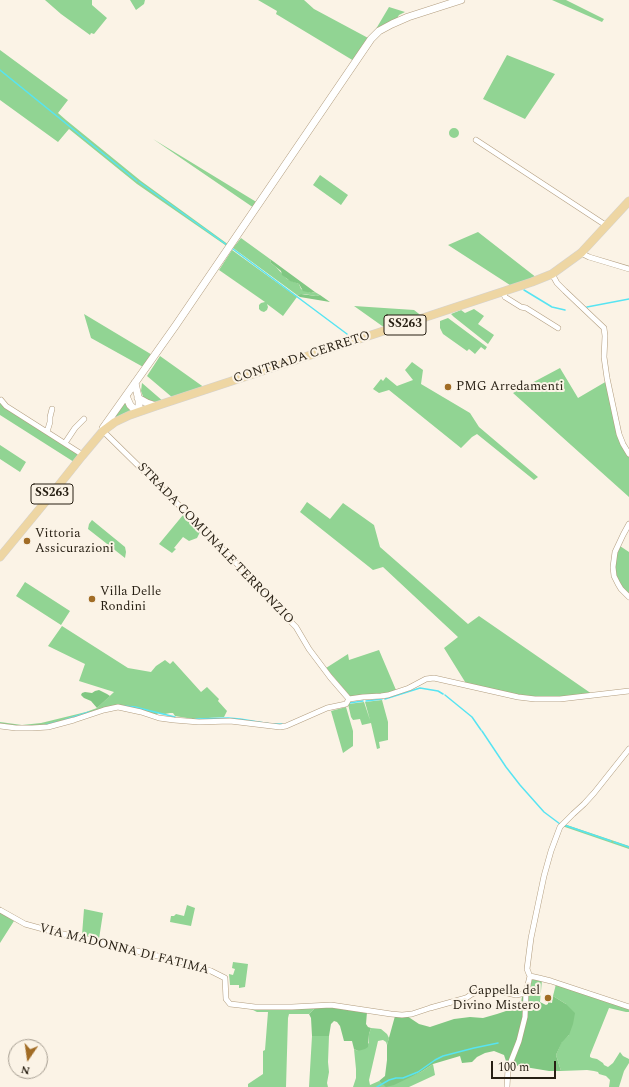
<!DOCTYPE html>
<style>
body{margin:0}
#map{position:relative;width:629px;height:1087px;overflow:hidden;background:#fbf3e6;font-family:Spectral,serif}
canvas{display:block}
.north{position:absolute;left:8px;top:1039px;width:40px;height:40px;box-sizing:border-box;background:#fbf3e6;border:1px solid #a69e92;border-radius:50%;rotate:193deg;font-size:11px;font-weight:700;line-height:16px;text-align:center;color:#271f13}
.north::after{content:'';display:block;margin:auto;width:14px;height:18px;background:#a16c25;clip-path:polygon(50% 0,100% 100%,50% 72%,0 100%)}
.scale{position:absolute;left:491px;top:1061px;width:65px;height:18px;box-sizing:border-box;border:2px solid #271f13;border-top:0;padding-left:5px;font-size:12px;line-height:14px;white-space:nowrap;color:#271f13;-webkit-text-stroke:3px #fbf3e6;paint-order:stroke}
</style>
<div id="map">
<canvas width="629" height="1087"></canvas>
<div class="north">N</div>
<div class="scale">100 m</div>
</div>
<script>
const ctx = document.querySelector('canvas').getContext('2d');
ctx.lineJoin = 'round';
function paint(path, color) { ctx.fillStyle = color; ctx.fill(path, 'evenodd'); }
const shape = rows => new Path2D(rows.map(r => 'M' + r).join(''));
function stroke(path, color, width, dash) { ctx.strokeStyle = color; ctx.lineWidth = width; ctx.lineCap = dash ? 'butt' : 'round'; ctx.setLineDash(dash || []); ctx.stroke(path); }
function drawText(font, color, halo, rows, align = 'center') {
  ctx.font = font + ' Spectral,serif'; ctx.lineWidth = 4; ctx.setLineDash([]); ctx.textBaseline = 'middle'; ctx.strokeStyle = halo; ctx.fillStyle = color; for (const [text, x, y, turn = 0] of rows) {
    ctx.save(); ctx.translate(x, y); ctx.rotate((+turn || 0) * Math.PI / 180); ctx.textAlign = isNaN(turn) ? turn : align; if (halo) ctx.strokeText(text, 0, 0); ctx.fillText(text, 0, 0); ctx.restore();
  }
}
const green = shape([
 [45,0,92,0,92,5,107,18,94,34,91,33,90,35,61,14],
 [130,0,145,0,144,4,136,10],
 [258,0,304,0,314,9,370,39,389,7,405,12,399,15,396,20,385,26,354,61,276,14,277,11],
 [552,0,566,0,604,19,602,22],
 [0,50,68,100,58,113,66,120,141,181,229,245,228,247,137,184,69,129,58,142,0,100],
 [507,55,555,74,525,119,483,99],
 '449 133a5 5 0 1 1 10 0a5 5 0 1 1-10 0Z',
 [153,139,258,203,254,208],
 [320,175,348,195,341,205,313,185],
 [478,232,537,278,513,287,448,245],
 [241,238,270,259,271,263,276,267,287,279,299,284,301,289,311,293,315,292,320,295,316,296,304,294,297,295,233,248],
 [232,250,297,297,283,316,267,304,268,307,267,310,264,312,261,311,259,309,259,305,261,303,265,302,219,270],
 [354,306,414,310,423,317,385,328],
 [474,309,484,316,478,324,494,335,488,344,454,317,451,314,461,310,465,313],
 [84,314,154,356,145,368,91,338],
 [448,318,487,347,485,350,481,347,475,354,469,349,467,351,443,334,440,328,440,321],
 [160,356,205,388,173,398,147,376],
 [412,362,423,370,421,384,470,413,479,427,538,477,534,480,477,434,472,437,461,448,389,390,379,393,373,389,381,379,383,381,386,377,397,386,413,380,405,370],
 [560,368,578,398,607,381,619,436,629,456,629,497,513,393],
 [142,383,164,402,160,403,144,399,141,391],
 [126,401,134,410,112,421],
 [0,402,80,455,74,462,0,415],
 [0,445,26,462,20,472,0,459],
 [307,502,330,519,343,503,374,525,380,547,468,624,479,616,592,694,554,698,536,698,467,685,444,648,458,637,383,567,373,570,300,512],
 [183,515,200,532,197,538,189,541,183,537,174,548,176,549,172,553,159,544],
 [92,520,125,547,126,552,125,558,88,529,89,524],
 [620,546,629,552,629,595,622,588,615,573,616,557],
 [25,582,70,611,61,625,16,596],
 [62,626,128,668,151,672,156,666,165,660,170,664,173,661,201,692,207,687,219,699,218,701,227,711,224,717,193,719,175,716,173,713,170,713,165,714,158,713,156,716,118,707,43,726,33,727,0,725,0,722,22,725,41,723,86,712,97,708,114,692,79,681,85,664,48,646],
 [379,650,396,690,390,693,352,697,350,696,326,668,348,654,349,660],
 [382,700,388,722,388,740,379,742,380,748,377,749,371,723,362,725,360,719,353,720,351,717,348,704,364,702,370,720,365,702],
 [346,707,353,731,353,746,343,753,331,711],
 [564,824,629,846,629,849,562,826],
 [187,905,195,908,191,926,170,922,171,916,174,916,176,914,184,916],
 [84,909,103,913,99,939,82,935],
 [0,912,14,921,0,943],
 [233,962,248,964,245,987,239,988,239,985,230,985,229,974,233,975,235,969,232,968],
 [535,978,542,980,540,1002,537,1005,529,1006,528,1004,529,991,532,980],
 [556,984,629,1008,629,1012,626,1012,609,1008,590,1055,590,1057,592,1058,597,1059,603,1063,604,1065,608,1067,613,1063,620,1052,623,1056,629,1059,629,1063,624,1071,619,1087,609,1087,610,1080,606,1076,599,1074,598,1072,594,1071,587,1070,561,1071,556,1055,562,1041,569,1035,566,1004,553,996],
 [316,1007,309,1014,289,1014,288,1018,286,1087,248,1087,248,1084,263,1074,263,1051,265,1050,268,1012,257,1012,251,1009],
 [371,1028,381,1029,387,1034,389,1038,387,1045,386,1042,383,1040,378,1041,369,1080,370,1085,379,1081,386,1086,421,1072,433,1064,435,1075,409,1087,353,1087,356,1078,356,1069,354,1049,358,1051,369,1043,369,1034],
 [312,1036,329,1036,328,1062,329,1072,327,1083,328,1087,309,1087]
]);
const forest = shape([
 [270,259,315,292,311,293,303,291,299,284,290,281,282,275,281,271,271,263],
 [301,294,316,296,320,295,330,302,300,297,297,295],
 [99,690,107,694,110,696,97,708,91,701,84,698,81,695,82,693,85,692,92,693,95,691],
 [529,993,528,1004,529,1006,537,1005,540,1002,546,1005,548,1004,548,1002,552,1003,553,996,566,1004,575,1013,573,1024,569,1035,562,1042,556,1055,561,1071,549,1071,513,1065,512,1069,507,1071,507,1064,504,1055,494,1051,485,1053,477,1057,472,1062,462,1063,460,1056,433,1064,421,1072,394,1085,386,1087,379,1081,385,1076,387,1060,387,1045,395,1016,407,1016,419,1024,430,1027,454,1019,470,1017,483,1018,497,1014,512,1009,521,1004,522,996],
 [316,1007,331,1007,367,1012,366,1024,368,1027,371,1028,369,1034,368,1047,365,1049,358,1051,354,1049,352,1041,344,1041,340,1026,337,1022,334,1021,331,1024,329,1036,312,1036,311,1018,309,1014]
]);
const stream = shape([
 [0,70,137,181],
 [139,182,227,245],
 [233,249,347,334],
 [524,290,552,307,565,310],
 [587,307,629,299],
 [445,695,472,717,481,730],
 [385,699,420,688,438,691,443,694],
 [366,701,382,699],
 [349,703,363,701],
 [124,706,135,707,175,717],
 [196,719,228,718,240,719,271,724,282,724],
 [64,720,89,712],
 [45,725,57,722],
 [482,731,506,767,520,785,544,812,560,824],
 [564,825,611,841],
 [614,842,629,847],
 [377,1087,389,1080,396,1078,403,1078,418,1072,435,1060,443,1056,474,1048,498,1043]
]);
const street = shape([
 [476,140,607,226],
 [581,253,589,257,629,269],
 [552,274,557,283,565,291,604,328,605,336,604,357,607,378,619,434,623,444,629,454],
 [503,292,505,297,521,307,526,308,558,328],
 [1,400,6,406,83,455],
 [103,431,162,489,186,512,238,565,270,601,296,627,309,649,330,677,349,699],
 [47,432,50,422,50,417,52,409],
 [65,443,75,428,84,419],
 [629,524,623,535,615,552,613,567,614,576,618,584,621,589,629,597],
 [0,726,16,728,32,728,48,727,74,720,104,710,118,707,141,712,159,718,174,720,199,722,230,721,280,727,286,726,327,708,346,704,349,699,363,697,381,696,388,695,409,688,426,679,434,678,518,697,535,699,560,699,629,691],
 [0,910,25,924,54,932,99,942,183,962,211,971,225,978,226,999,230,1004,239,1005,255,1007,292,1007,331,1005,391,1014,402,1015,412,1014,430,1008,466,998,472,994,478,991,499,991,516,995,526,993,530,976,539,978,551,981,629,1007],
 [530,976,529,974,527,969,531,938,544,876,551,851,560,827,573,814,584,804,594,793,629,749],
 [507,1087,508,1069,519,1041,525,1017,526,993]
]);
const secondary = shape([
 [126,396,130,405,134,409,139,411,139,401,135,383],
 [138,398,147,403,156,406],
 [103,430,103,428,176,325,371,39,379,31,392,24,408,17,461,0]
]);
const primary = shape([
 [0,557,51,495,82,456,103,431,115,422,130,415,156,406,532,282,552,274,581,253,629,201]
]);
const markers = [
 [448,387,4,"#a16c25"],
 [27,541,4,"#a16c25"],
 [92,599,4,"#a16c25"],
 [548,998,4,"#a16c25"]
];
const shields = [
 [405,325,42],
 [52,494,42]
];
const shieldNames = [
 ["SS263",405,325],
 ["SS263",52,494]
];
const streetNames = [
 ["CONTRADA CERRETO",302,358,-18],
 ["STRADA COMUNALE TERRONZIO",215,544,46],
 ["VIA MADONNA DI FATIMA",124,950,14]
];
const poiNames = [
 ["PMG Arredamenti",456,387],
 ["Vittoria",35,534],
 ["Assicurazioni",35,549],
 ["Villa Delle",100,592],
 ["Rondini",100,607],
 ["Cappella del",540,991,"right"],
 ["Divino Mistero",540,1006,"right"]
];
paint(green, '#91d493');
paint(forest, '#80c782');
stroke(stream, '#57e4f2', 1.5);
stroke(street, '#b29d7f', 6);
stroke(secondary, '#b29d7f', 8);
stroke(primary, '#d4d2d0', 9);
stroke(street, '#fff', 5);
stroke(secondary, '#fff', 7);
stroke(primary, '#eed6a3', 8);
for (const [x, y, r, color] of markers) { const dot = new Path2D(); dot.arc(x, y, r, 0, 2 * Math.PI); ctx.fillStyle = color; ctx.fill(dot); stroke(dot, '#fbf3e6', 1.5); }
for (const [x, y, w] of shields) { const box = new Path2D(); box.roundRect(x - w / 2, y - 10, w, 20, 3); ctx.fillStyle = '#fbf3e6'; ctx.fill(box); stroke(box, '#271f13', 1); }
drawText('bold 12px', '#271f13', null, shieldNames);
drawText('13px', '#271f13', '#fbf3e6', streetNames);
drawText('13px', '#271f13', '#fbf3e6', poiNames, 'left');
</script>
